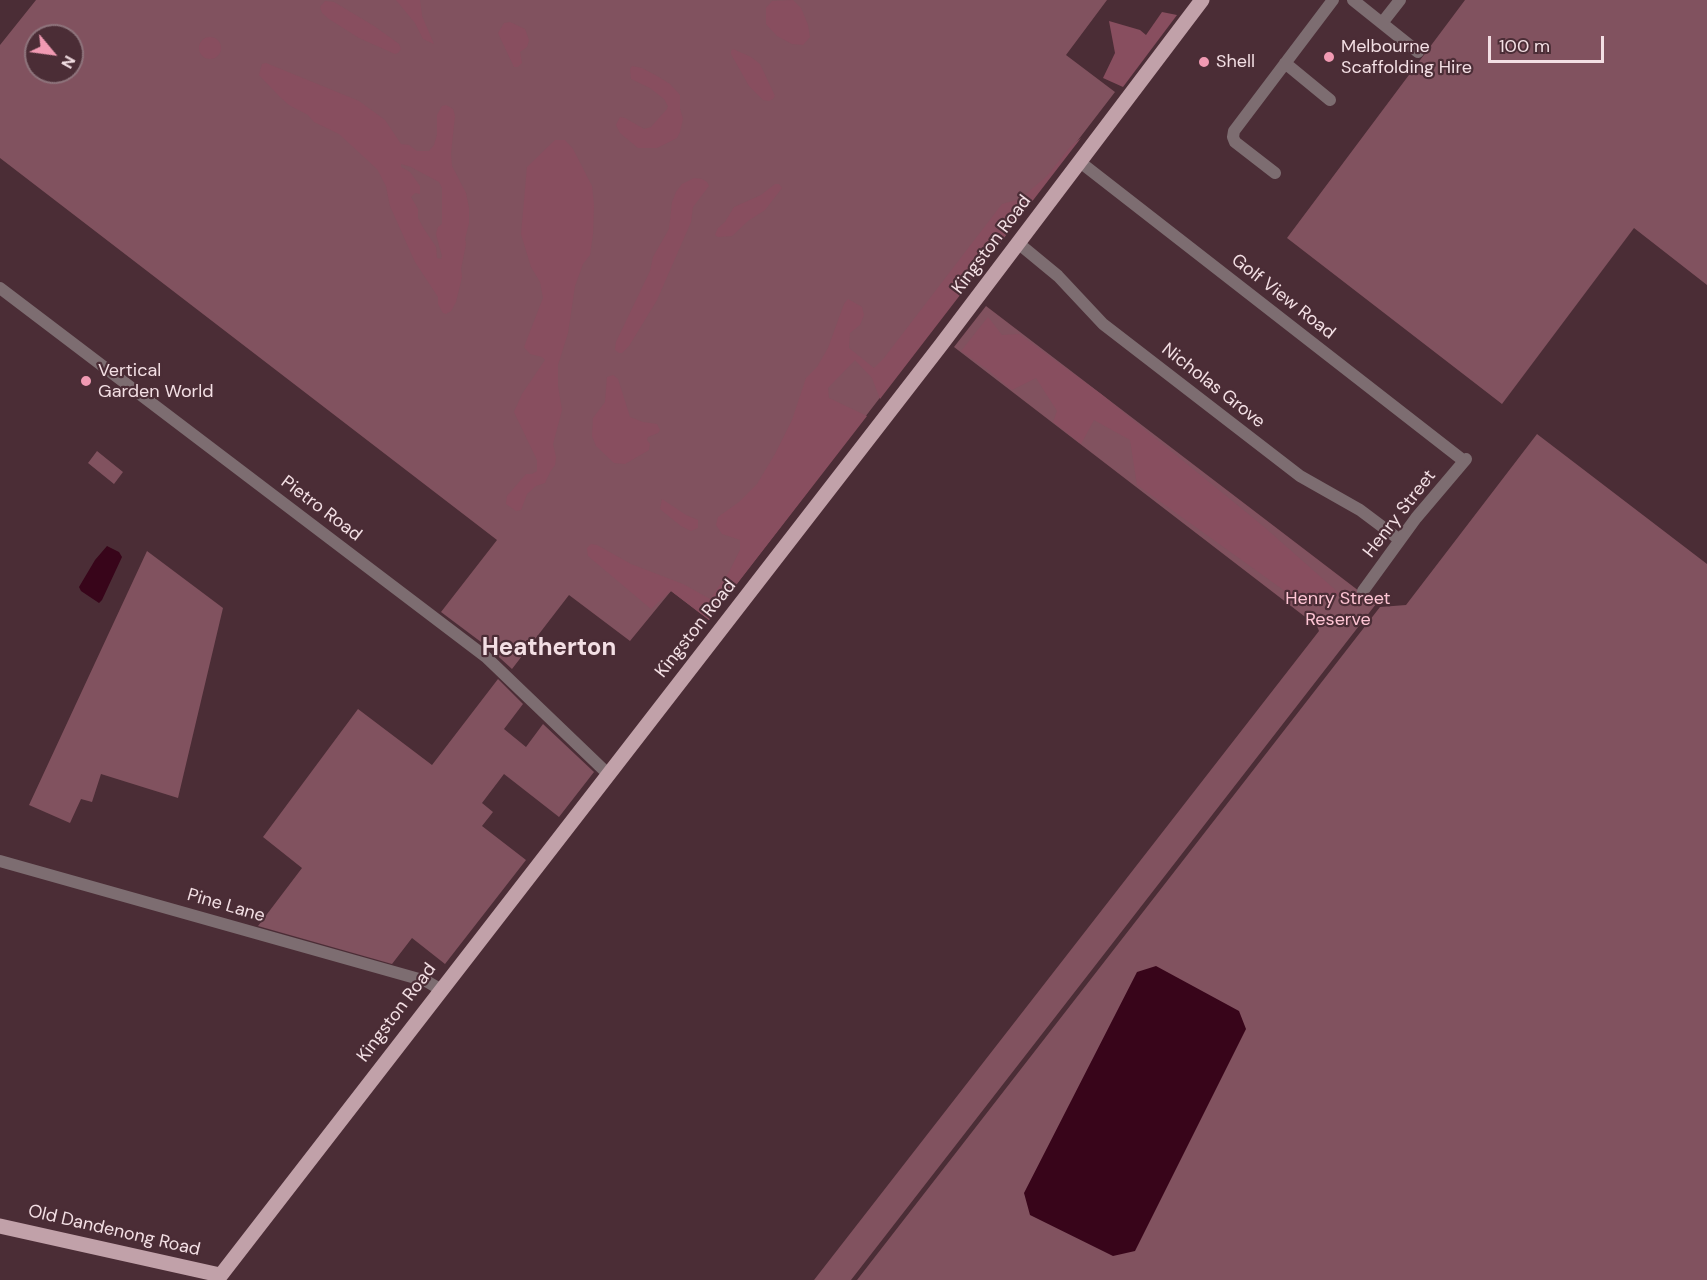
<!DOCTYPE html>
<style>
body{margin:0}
#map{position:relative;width:1707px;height:1280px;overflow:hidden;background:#4b2d36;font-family:"DM Sans",sans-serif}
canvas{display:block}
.north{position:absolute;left:24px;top:24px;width:60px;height:60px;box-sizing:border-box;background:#4b2d36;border:2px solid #8e747c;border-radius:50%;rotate:119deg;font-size:16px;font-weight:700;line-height:24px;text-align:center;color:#f3dfe4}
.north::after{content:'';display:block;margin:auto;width:21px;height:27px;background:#f19ab3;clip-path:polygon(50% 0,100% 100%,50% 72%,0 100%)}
.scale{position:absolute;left:1488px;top:36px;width:116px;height:27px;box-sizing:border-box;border:3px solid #f3dfe4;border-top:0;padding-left:8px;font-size:18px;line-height:21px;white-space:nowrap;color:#f3dfe4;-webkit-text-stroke:4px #4b2d36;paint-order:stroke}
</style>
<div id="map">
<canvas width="1707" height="1280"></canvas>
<div class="north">N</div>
<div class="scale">100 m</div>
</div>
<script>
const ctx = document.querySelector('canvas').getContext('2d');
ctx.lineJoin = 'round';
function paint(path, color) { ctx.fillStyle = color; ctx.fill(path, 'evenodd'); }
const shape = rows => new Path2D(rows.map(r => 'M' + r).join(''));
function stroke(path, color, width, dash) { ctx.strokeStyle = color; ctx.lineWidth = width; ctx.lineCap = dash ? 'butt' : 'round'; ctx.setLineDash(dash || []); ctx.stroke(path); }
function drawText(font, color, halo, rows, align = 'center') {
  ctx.font = font + ' "DM Sans",sans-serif'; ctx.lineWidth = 4.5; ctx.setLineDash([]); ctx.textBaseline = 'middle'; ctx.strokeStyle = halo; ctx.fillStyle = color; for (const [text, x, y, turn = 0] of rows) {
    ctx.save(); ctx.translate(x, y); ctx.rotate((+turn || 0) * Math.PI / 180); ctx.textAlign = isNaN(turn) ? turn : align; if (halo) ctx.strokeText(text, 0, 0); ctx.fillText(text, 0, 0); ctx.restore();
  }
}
const green = shape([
 [36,0,1107,0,1066,55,1115,92,709,620,671,591,630,641,569,595,512,669,489,648,441,612,497,540,0,158,0,45],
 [36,36,72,36,72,72,36,72],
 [1465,0,1707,0,1707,285,1634,228,1502,404,1287,238],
 [986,306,1376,604,851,1280,814,1280,1319,631,1317,626,954,347],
 [1537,434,1707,564,1707,1280,857,1280,1380,607,1406,605],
 [97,451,123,472,114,484,88,463],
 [147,551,223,608,178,798,101,774,92,802,81,799,70,823,29,805],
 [498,679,523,704,504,729,526,747,543,724,594,772,559,817,504,774,482,803,493,812,482,826,526,860,445,964,412,938,392,964,258,926,302,868,263,837,358,709,432,765]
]);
const forest = shape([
 [396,0,420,0,422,16,434,44,423,39,415,23],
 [793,0,801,8,808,25,810,37,803,45,792,44,777,36,766,24,766,8,772,1],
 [325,1,334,2,374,26,399,44,401,49,398,53,395,54,359,38,329,19,322,13,320,7],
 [1162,12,1177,15,1123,87,1103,78,1115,53,1109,21,1140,30,1146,35],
 [510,22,525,29,529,40,527,47,520,52,522,63,518,67,514,67,498,33,504,23],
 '199 48a11 11 0 1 1 22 0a11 11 0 1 1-22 0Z',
 [733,49,751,57,760,64,775,96,773,99,769,101,763,100,749,86,731,54,731,51],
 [266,63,359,101,385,120,401,144,409,145,417,151,429,151,434,145,437,135,437,115,442,106,446,105,453,109,455,116,451,153,452,166,466,193,469,208,469,223,465,239,466,244,461,269,462,277,456,302,451,311,446,314,443,313,438,304,438,297,415,262,390,206,386,186,377,169,339,134,314,122,308,115,289,105,280,97,259,75,262,64],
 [401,164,411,167,439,182,442,188,442,224,438,227,436,234,442,256,441,259,437,258,436,247,424,229,418,218,418,209,411,197,415,193,420,194,420,186,410,172,401,167],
 [632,66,642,68,657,76,670,84,680,95,680,109,683,119,680,132,677,138,657,148,638,148,620,133,616,125,620,117,625,118,644,129,651,127,667,109,668,106,664,99,650,88,631,79,630,69],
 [1081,138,880,399,872,378,855,360,828,388,829,398,867,416,709,620,671,591,651,609,588,556,587,548,591,544,597,545,631,564,683,584,710,599,729,572,740,550,740,540,722,534,716,525,718,517,739,502,757,484,775,454,792,420,806,378,817,367,828,348,844,304,848,299,862,307,864,315,860,325,850,333,849,348,874,368,884,358,1002,204,1020,199,1047,176,1071,146],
 [555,140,565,140,573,149,592,186,594,205,593,234,590,255,583,264,575,286,568,333,558,365,558,386,562,410,553,444,556,457,555,465,550,472,545,483,536,486,527,494,521,510,516,511,506,504,507,496,526,474,532,474,537,471,537,460,514,412,522,394,545,360,542,357,530,354,524,347,543,298,540,282,531,267,521,234,527,167],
 [694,178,702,179,707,182,709,186,693,207,691,222,657,300,629,346,622,353,619,353,615,350,616,342,650,271,653,257,669,229,672,202,676,192,682,184],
 [775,184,779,184,782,188,765,210,748,221,732,236,718,237,715,235,718,228,725,222,734,207,761,195],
 [988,317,1002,335,1019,334,1101,394,1263,526,1340,594,1311,606,1296,599,1137,485,1130,440,1094,420,1081,444,1053,422,1057,411,1036,378,1012,390,988,370,961,351],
 [613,375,618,379,630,417,643,422,657,424,660,430,658,433,648,437,647,440,650,444,649,450,625,464,614,463,596,446,592,436,593,418,605,402,607,377],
 [662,499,686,515,698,520,698,528,691,531,681,526,666,514,660,509]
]);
const water = shape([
 [107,546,119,552,122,557,102,600,99,603,81,591,79,587,95,560],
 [1156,966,1239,1011,1246,1029,1135,1251,1113,1256,1030,1215,1024,1193,1137,972]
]);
const minor = shape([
 [1353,0,1418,52],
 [1382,23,1400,0],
 [1285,63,1330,100],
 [1080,162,1464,461],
 [1275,173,1235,142,1233,137,1234,131,1333,0],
 [1018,243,1058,276,1103,324,1300,476,1360,510,1400,540],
 [0,288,486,657,608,774],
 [1363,591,1416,518,1466,459],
 [0,861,426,981,440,989]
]);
const major = shape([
 [0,1226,220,1275],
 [217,1280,941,345,1202,0]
]);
const markers = [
 [1329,57,6,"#f19ab3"],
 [1204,62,6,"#f19ab3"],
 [86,381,6,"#f19ab3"]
];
const poiNames = [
 ["Melbourne",1341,47],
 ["Scaffolding Hire",1341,68],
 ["Shell",1216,62],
 ["Vertical",98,371],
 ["Garden World",98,392]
];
const streetNames = [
 ["Kingston Road",992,245,-53],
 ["Golf View Road",1283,297,38],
 ["Nicholas Grove",1213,386,38],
 ["Pietro Road",321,509,37],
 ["Henry Street",1400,514,-52],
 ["Kingston Road",696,629,-52],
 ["Pine Lane",226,906,16],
 ["Kingston Road",397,1013,-53],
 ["Old Dandenong Road",114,1231,13]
];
const parkNames = [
 ["Henry Street",1338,599],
 ["Reserve",1338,620]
];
const districtNames = [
 ["Heatherton",549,649]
];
paint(green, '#81525f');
paint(forest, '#884e5f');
paint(water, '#38051a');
stroke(minor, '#7d6d71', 12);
stroke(major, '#c1a1a9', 15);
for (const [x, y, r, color] of markers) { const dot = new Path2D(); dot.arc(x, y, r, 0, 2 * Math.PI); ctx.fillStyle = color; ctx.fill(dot); stroke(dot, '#4b2d36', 2); }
drawText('18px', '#f3dfe4', '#4b2d36', poiNames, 'left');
drawText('18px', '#f3dfe4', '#4b2d36', streetNames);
drawText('18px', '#fec5d4', '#4b2d36', parkNames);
drawText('bold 24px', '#f3dfe4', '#4b2d36', districtNames);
</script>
